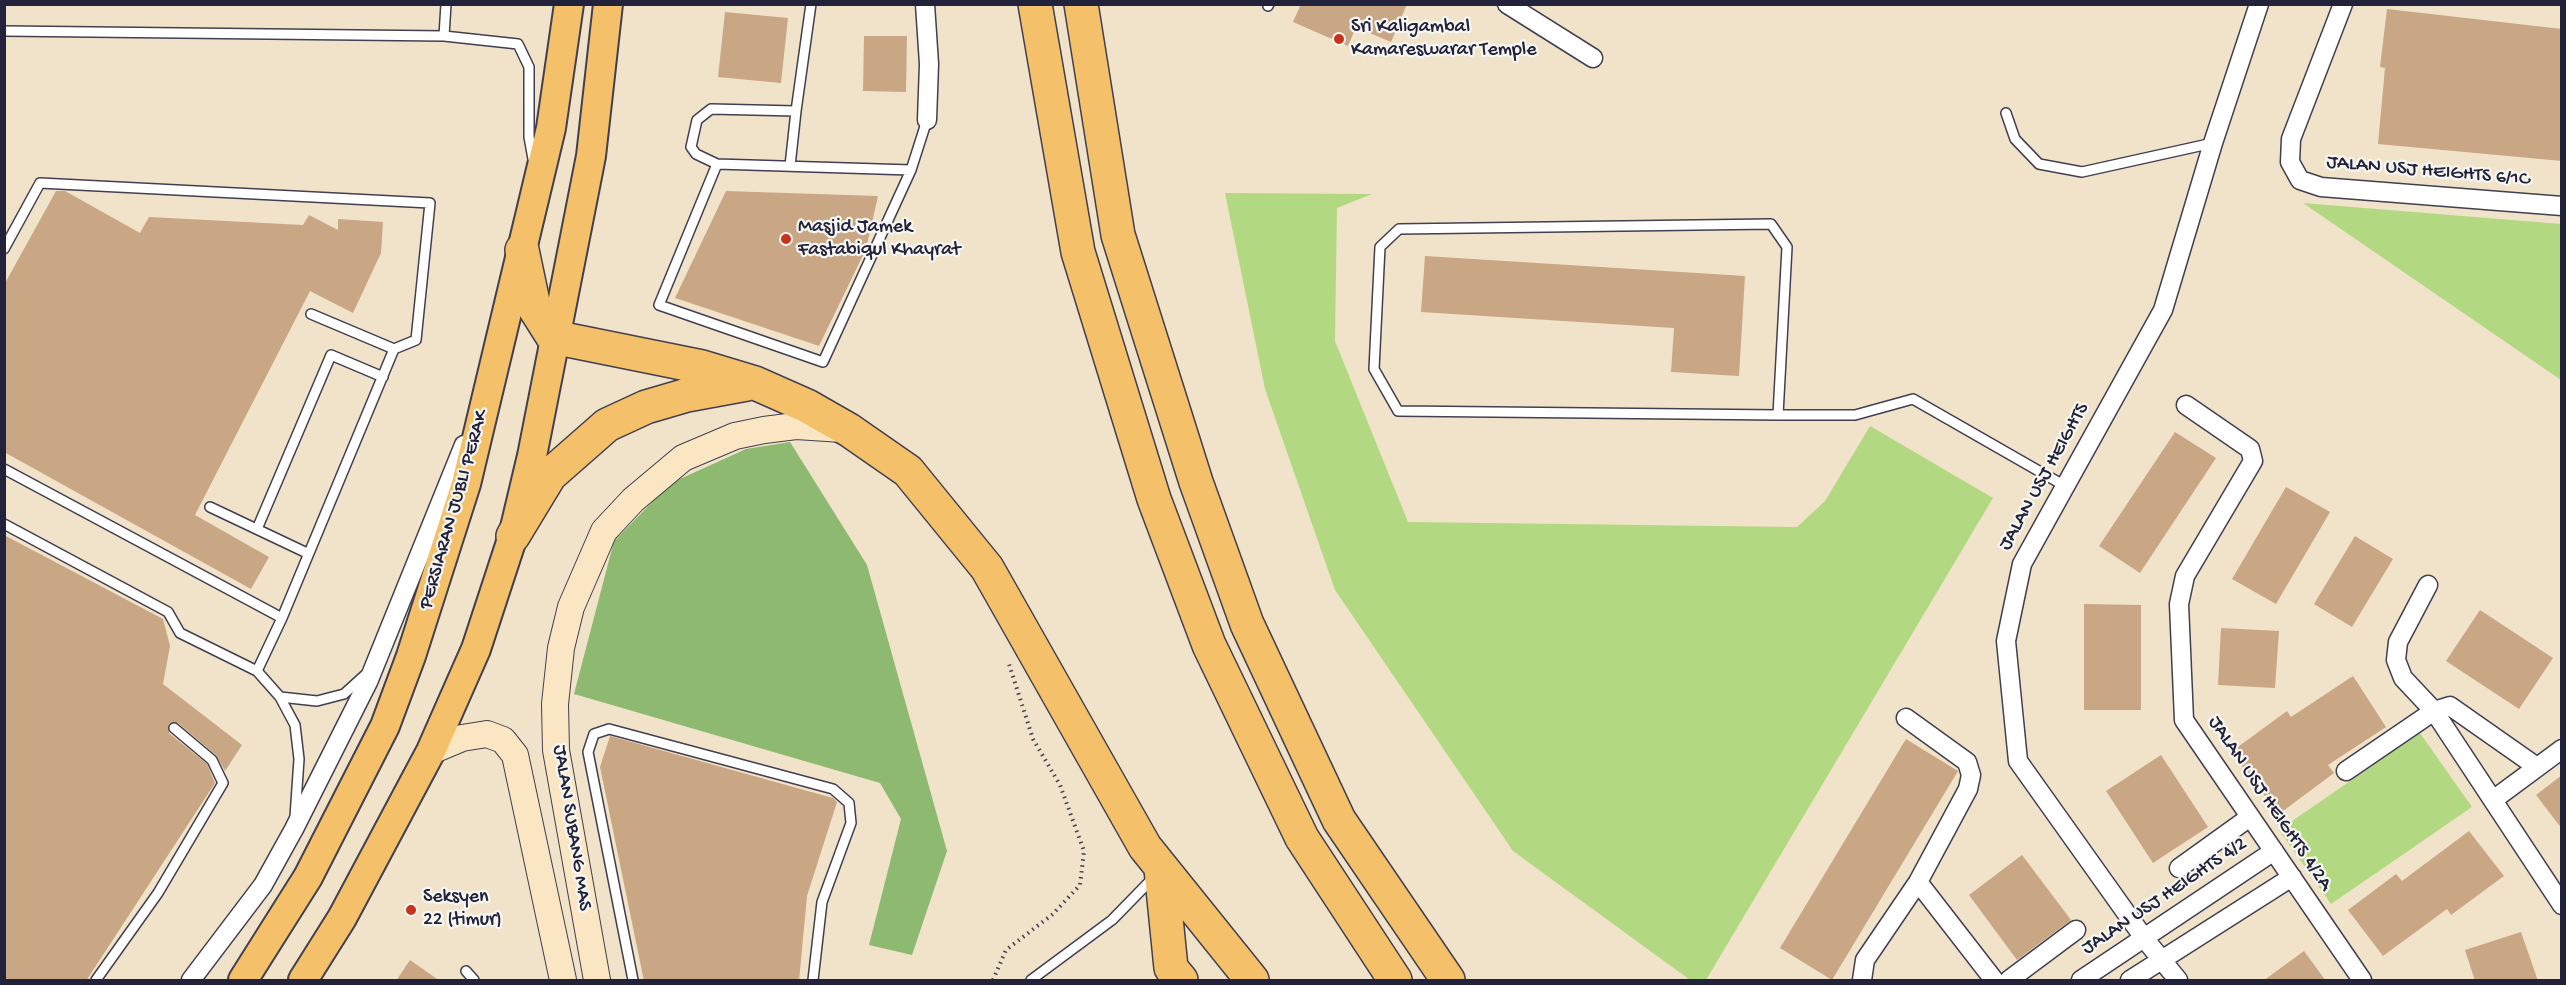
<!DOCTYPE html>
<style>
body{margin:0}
#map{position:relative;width:2566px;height:985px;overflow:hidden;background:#f1e3ca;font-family:"Gochi Hand",sans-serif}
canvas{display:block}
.frame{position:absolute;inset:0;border:6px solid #22223b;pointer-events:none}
</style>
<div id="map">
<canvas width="2566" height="985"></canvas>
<div class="frame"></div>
</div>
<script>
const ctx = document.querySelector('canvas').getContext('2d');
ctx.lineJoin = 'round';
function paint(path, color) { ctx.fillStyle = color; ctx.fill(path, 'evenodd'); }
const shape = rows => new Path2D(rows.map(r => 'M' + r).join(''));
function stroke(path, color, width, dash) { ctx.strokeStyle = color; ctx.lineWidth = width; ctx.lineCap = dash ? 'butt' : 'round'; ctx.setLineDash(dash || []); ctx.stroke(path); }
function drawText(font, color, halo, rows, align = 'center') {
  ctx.font = font + ' "Gochi Hand",sans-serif'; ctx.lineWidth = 4.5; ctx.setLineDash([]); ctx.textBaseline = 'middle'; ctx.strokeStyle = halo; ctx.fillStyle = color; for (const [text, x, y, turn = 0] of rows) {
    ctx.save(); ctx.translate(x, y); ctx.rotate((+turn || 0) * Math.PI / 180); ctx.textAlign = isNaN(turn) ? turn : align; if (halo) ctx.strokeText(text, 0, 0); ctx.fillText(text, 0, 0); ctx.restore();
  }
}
const green = shape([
 [1225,193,1372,194,1337,208,1335,341,1408,522,1797,527,1825,501,1870,426,1993,498,1706,980,1690,980,1513,851,1335,590,1265,389],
 [2303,203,2561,224,2561,380],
 [2420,733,2472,807,2331,904,2279,830]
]);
const forest = shape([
 [790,442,867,565,947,851,912,955,869,945,901,819,880,783,574,694,614,541,671,483,746,449]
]);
const building = shape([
 [1301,4,1407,4,1391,42,1356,27,1348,46,1293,22],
 [2387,9,2562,29,2562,161,2378,144,2385,68,2380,67],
 [725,12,788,18,781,83,718,77],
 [864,36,907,36,906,92,863,91],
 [56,191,65,191,140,233,149,217,303,225,309,215,338,230,338,219,383,222,381,253,353,313,310,291,195,515,269,557,251,589,4,452,4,285],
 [726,191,878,196,866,249,819,346,675,298],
 [1425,256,1745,276,1739,376,1671,372,1674,328,1421,312],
 [2175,432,2216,458,2140,573,2099,546],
 [2286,487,2330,512,2276,604,2232,579],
 [4,535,163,619,170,646,163,684,242,745,225,771,216,755,178,723,169,724,169,733,207,764,215,783,86,981,4,981],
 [2355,536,2393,559,2352,627,2314,604],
 [2084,604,2141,605,2141,710,2084,710],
 [2480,610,2553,658,2519,709,2446,661],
 [2221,628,2279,631,2275,688,2218,685],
 [2353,676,2386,727,2328,765,2334,773,2279,814,2231,752,2287,711,2291,717],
 [610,736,833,798,837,802,807,896,799,981,644,981,600,767],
 [1906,739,1958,771,1832,980,1780,948],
 [2161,755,2208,827,2153,863,2106,791],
 [2562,775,2562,829,2536,795],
 [2469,831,2504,876,2451,915,2447,909,2383,956,2348,910,2396,874,2402,881],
 [2022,855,2071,920,2017,960,1969,895],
 [2521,932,2538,981,2475,981,2465,950],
 [2304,951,2326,981,2263,981],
 [410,960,440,981,396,981]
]);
const path = shape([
 [993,980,1006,950,1053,914,1080,885,1084,851,1060,785,1033,739,1009,664]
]);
const lane = shape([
 [1268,6,1269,4],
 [4,31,444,36,518,44,529,67,529,137,533,159],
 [444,36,446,4],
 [2006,113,2015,139,2039,164,2082,172,2213,143],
 [717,164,911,170,823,362,659,305,717,164],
 [717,164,696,154,691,147,697,120,711,109,796,111,811,4],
 [790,166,796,111],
 [911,170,927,120],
 [4,249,40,183,430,203,416,340,394,349,282,618,257,671],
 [311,314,394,349],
 [1778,415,1787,247,1771,224,1399,229,1380,247,1374,369,1398,411,1778,415,1855,415,1913,399,2065,486],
 [4,469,282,618],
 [210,507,307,553],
 [4,524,168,612,180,633,257,671,280,697,295,725,299,759,295,817],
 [257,529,331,355,383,377],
 [280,697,317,701,344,694,365,675],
 [466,971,474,980],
 [96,980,158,893,223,783,212,760,174,728],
 [633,980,588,752,594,734,609,729,833,789,849,803,851,823,822,902,813,980],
 [1031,980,1112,920,1155,876]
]);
const street = shape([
 [925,4,929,64,927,120],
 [1507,4,1593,58],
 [2343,4,2291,139,2290,162,2300,180,2321,187,2562,206],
 [2186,405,2250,449,2253,461,2185,576,2179,604,2184,720,2362,980],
 [2428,585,2398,642,2396,660,2403,678,2434,711,2562,905],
 [2346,771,2434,711,2450,706,2537,767],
 [2493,800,2562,749],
 [2179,868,2250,817],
 [1918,882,1994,980],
 [191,980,263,885,294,829,368,682,464,445],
 [1862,980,1865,960,1918,882,1968,789,1971,775,1967,762,1906,718],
 [2009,980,2076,930],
 [2081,980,2274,851],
 [2130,980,2292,877],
 [2178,980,2144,938,2018,761,2006,641,2022,564,2163,310,2213,143,2259,4]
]);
const secondary = shape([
 [431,751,462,738,487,734,503,740,515,755,563,980],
 [597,980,556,750,555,704,561,648,571,607,604,531,633,500,683,458,735,436,764,430,796,426,843,429]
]);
const primary = shape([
 [243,980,308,877,385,726,411,656,466,484,551,128,569,4],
 [303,980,342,918,431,751,476,649,513,536,532,456,591,156,608,4]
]);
const highway = shape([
 [1035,4,1078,252,1154,499,1209,645,1302,838,1395,980],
 [1081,4,1118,235,1196,482,1247,624,1339,820,1448,980],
 [522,250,534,307,553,337,702,367,755,383,807,406,849,430,908,471,987,568,1145,847,1252,980],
 [513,536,550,475,607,425,646,407,687,395,747,384],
 [1161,869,1171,968,1181,980]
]);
const markers = [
 [1339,39,6,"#c8321e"],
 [786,239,6,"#c8321e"],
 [411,910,6,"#c8321e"]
];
const poiNames = [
 ["Sri Kaligambal",1351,28],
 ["Kamareswarar Temple",1351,51],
 ["Masjid Jamek",798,228],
 ["Fastabiqul Khayrat",798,251],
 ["Seksyen",423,898],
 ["22 (timur)",423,921]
];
const streetNames = [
 ["JALAN USJ HEIGHTS 6/1C",2428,172,5],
 ["JALAN USJ HEIGHTS",2045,477,-61],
 ["PERSIARAN JUBLI PERAK",455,510,-74],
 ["JALAN USJ HEIGHTS 4/2A",2269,804,56],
 ["JALAN SUBANG MAS",571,828,81],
 ["JALAN USJ HEIGHTS 4/2",2165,897,-34]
];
paint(green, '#b2d982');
paint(forest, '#8db970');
paint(building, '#c9a684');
stroke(lane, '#413f50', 12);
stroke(street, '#413f50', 21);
stroke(secondary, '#413f50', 28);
stroke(primary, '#413f50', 32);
stroke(highway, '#413f50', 36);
stroke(path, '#413f50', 4, [1.5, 4.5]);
stroke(lane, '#fff', 9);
stroke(street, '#fff', 18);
stroke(secondary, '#fbe6c3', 26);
stroke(primary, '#f4c16a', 28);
stroke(highway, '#f4c16a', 33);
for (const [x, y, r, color] of markers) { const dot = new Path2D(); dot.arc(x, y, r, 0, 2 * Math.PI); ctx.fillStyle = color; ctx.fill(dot); stroke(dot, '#f6f6f2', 2); }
drawText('20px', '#22223b', '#f6f6f2', poiNames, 'left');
drawText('20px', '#22223b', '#f6f6f2', streetNames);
</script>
